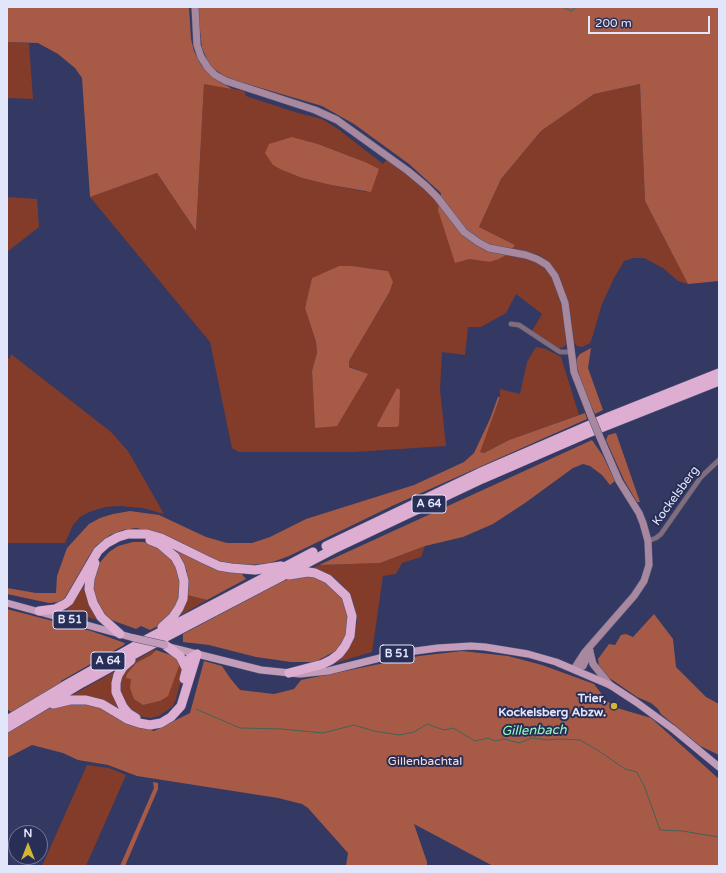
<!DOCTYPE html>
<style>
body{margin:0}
#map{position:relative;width:726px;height:873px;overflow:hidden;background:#333962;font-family:"Varela Round",sans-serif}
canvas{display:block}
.frame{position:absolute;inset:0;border:8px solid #e2e6fb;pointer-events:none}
.north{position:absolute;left:8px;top:825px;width:40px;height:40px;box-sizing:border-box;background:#292e57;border:1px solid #737899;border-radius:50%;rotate:0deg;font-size:11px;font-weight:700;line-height:16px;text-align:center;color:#e2e6fb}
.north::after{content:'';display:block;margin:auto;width:14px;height:18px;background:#d3b635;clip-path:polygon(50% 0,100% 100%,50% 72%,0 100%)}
.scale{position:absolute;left:588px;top:16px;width:122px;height:18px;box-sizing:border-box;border:2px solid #e2e6fb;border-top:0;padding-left:5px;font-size:12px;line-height:14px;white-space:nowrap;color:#e2e6fb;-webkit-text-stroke:3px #292e57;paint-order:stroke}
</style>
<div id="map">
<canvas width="726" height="873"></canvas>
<div class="frame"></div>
<div class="north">N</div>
<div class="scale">200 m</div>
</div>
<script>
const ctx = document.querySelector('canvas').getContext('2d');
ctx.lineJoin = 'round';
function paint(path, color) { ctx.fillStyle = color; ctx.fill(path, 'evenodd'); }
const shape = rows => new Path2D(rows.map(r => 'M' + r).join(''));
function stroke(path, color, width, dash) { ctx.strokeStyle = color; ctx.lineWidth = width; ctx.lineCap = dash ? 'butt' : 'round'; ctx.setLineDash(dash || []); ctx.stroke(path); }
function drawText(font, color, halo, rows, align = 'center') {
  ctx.font = font + ' "Varela Round",sans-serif'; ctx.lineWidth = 4; ctx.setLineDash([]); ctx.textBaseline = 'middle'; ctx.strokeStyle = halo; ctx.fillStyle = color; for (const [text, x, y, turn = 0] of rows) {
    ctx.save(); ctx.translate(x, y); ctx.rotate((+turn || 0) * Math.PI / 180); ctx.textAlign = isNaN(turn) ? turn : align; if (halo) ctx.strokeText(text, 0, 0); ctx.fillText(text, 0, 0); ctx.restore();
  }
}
const green = shape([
 [7,42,29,43,33,99,7,98],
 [204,83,244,91,246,96,298,113,322,119,338,129,383,164,389,157,437,197,469,259,490,262,499,259,508,254,532,259,545,268,552,278,558,293,564,315,566,345,562,348,558,348,532,331,542,314,516,294,506,313,481,327,468,327,465,355,442,352,440,390,446,446,354,452,239,452,232,448,210,342,90,197,157,173,196,231],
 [292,137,318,144,365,162,367,192,331,185,302,178,282,170],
 [339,266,352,266,388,271,389,293,349,361,349,366,367,374,315,427,312,371,317,353,316,342,305,308,312,278],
 [640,84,645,201,688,284,678,281,663,268,644,258,633,258,624,261,614,278,602,304,592,338,590,343,582,347,577,346,573,341,568,301,558,274,550,263,539,255,528,252,512,249,515,245,479,227,501,179,541,131,594,94],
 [7,197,37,199,39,227,7,252],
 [536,347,546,349,561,357,579,415,509,440,484,453,479,452,500,398,500,389,520,394,527,362],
 [11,354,111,432,128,451,164,514,143,508,120,506,105,507,89,512,80,517,73,525,65,543,7,543,7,357,10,359],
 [425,546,421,557,402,563,396,574,383,576,372,652,332,664,353,640,357,623,354,604,345,588,335,579,322,572,309,569,319,565,380,563],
 [86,576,98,619,98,620,68,612,67,610],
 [187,595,207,600,179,616],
 [156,650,151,655,136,663,131,679,134,699,143,705,160,701,176,657,184,670,176,699,172,707,159,716,151,718,143,717,135,715,119,695,120,678,130,664,151,651],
 [119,669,115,679,126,713,69,697],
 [87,765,109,768,126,775,86,866,42,866]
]);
const forest = shape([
 [7,7,189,7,191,39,194,51,201,65,209,74,232,89,204,84,196,231,157,173,90,197,82,78,75,68,58,54,38,43,7,42],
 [197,7,719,7,719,281,688,284,645,201,640,84,594,94,541,131,501,179,479,227,515,245,508,254,499,259,490,262,469,259,455,263,438,210,441,193,409,164,354,124,322,106,227,78,210,66,202,48],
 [292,137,318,144,365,162,379,169,371,192,331,185,302,178,282,170,273,165,265,153,269,144],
 [339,266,352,266,388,271,393,282,389,293,349,361,349,367,368,374,337,426,315,428,312,371,317,353,316,342,305,308,312,278],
 [591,348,588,368,603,410,595,414,583,389,576,363,577,358,580,354],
 [397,388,400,390,399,425,397,427,378,427,377,425],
 [498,397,500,397,480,452,484,453,509,440,585,413,587,419,392,506,289,556,270,563,250,565,233,564,216,560,151,531,136,528,123,530,110,535,96,546,89,556,65,598,59,602,49,603,7,594,7,588,36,593,56,593,57,576,67,548,89,524,100,518,113,514,130,511,159,515,206,537,227,543,252,543,270,537,306,519,414,485,464,462,474,453,490,419],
 [616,433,640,502,637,502,624,480,606,440,608,435],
 [592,440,603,456,615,481,610,485,602,475,590,466,583,464,573,468,525,503,493,524,463,537,425,546,380,563,319,565],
 [133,542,144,542,154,545,171,557,182,580,177,607,158,626,150,630,141,626,136,629,106,618,103,614,94,595,93,584,99,564,102,560,109,552,118,546],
 [169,547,215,569,241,573,246,579,207,600,187,595,187,571,181,560],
 [302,575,314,576,323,580,345,600,349,612,347,633,342,644,337,650,315,662,291,662,256,657,209,645,183,642,183,634,283,581],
 [7,609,91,631,125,643,124,645,61,681,61,683,11,712,7,709],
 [654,614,673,639,676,667,706,697,719,704,719,755,700,746,661,714,658,709,651,703,637,697,608,677,599,666,598,659,609,644,615,645,621,635,626,634,633,637],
 [156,650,176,657,179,666,168,696,160,701,143,705,134,699,130,688,131,679,126,678,127,674,136,663,151,655],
 [462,651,508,656,542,665,594,684,607,701,617,708,651,718,719,779,719,866,493,866,414,824,427,862,427,866,346,866,348,853,308,808,302,804,278,798,137,776,108,765,78,760,63,753,32,745,7,758,7,733,36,715,54,706,67,702,92,703,127,722,154,731,190,713,204,661,222,666,230,678,240,690,274,694,294,689,301,680,419,656],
 [153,782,158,783,158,789,125,866,120,866,154,788]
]);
const stream = shape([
 [563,7,566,9,572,11,576,7],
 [196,709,240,728,282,729,323,733,354,725,374,731,400,735,414,732,427,724,444,730,453,728,475,741,488,738,495,741,504,739,519,743,532,738,548,740,559,739,580,740,599,751,625,769,637,772,645,788,660,830,682,831,719,837]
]);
const street = shape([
 [511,324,519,325,560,352,571,352],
 [648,541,656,538,661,534,701,477,719,460]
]);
const secondary = shape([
 [195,7,197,45,201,57,208,68,215,75,226,81,315,110,337,120,408,171,426,186,437,197,464,232,478,242,489,248,526,255,537,259,547,265,555,276,565,303,574,372,591,416],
 [590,652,593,664,610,685],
 [574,669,585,652,634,596,644,581,649,565,648,541,643,523,639,513,619,481,599,435],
 [574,669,583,666,590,651]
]);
const primary = shape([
 [7,603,134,638],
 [169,647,261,670,300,674,328,671,400,653,438,648,471,646,485,647,528,654,556,662,610,685,636,702,673,729,719,767]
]);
const highway = shape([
 [150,540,160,544,175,557,180,566,184,581,183,599,179,608,173,617,162,627],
 [326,546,479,473,606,418,719,373],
 [95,563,90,579,89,589,93,603,101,617,120,634],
 [289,575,308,572,315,573,328,579,346,596,352,616,350,636,345,646,339,654,331,660,323,664,289,673],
 [39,611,55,609,65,604,69,601,98,551,107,543,118,537,128,534,147,534,161,538,206,560,219,566,231,568,255,570,281,566],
 [165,645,180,656,186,668],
 [131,660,123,667,118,675,116,683,116,692,123,707,128,713,136,718],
 [184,679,189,659,197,654],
 [53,704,70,700,86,700,102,704,127,719,139,723,150,725,161,723,171,717,181,706,197,654],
 [7,720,64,686,151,637,313,552],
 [7,728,82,683,162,639,334,549,482,479,588,433,719,381]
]);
const secondaryBridge = shape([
 [591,416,599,435]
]);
const primaryBridge = shape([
 [134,638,165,645]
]);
const markers = [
 [614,706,4,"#d3b635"]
];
const shields = [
 [429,504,34],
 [70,620,34],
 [397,654,34],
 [108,661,34]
];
const shieldNames = [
 ["A 64",429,504],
 ["B 51",70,620],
 ["B 51",397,654],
 ["A 64",108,661]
];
const streetNames = [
 ["Kockelsberg",676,496,-54]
];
const poiNames = [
 ["Trier,",606,699],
 ["Kockelsberg Abzw.",606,713]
];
const parkNames = [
 ["Gillenbachtal",425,762]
];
const waterNames = [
 ["Gillenbach",534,731,-1]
];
paint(green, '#833c29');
paint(forest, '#a75b47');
stroke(stream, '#446158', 1);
stroke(street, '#4f557a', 5.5);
stroke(secondary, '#4f557a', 8);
stroke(primary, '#4f557a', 8);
stroke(highway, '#4f557a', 10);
stroke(street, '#816d7c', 4.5);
stroke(secondary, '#a7889e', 7);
stroke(primary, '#c39cb9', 7);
stroke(highway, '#ddaed1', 9);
stroke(secondaryBridge, '#4f557a', 8, []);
stroke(primaryBridge, '#4f557a', 8, []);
stroke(secondaryBridge, '#a7889e', 7);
stroke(primaryBridge, '#c39cb9', 7);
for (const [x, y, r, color] of markers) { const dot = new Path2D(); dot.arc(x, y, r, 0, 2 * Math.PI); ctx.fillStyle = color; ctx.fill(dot); stroke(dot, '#292e57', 1.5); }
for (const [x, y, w] of shields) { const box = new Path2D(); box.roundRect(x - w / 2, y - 9, w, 18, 3); ctx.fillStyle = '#292e57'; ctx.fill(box); stroke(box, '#e2e6fb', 1); }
drawText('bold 11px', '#e2e6fb', null, shieldNames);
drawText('12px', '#e2e6fb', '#292e57', streetNames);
drawText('bold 12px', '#e2e6fb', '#292e57', poiNames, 'right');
drawText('12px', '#f5ded8', '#292e57', parkNames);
drawText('italic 13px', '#94ffbd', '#292e57', waterNames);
</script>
